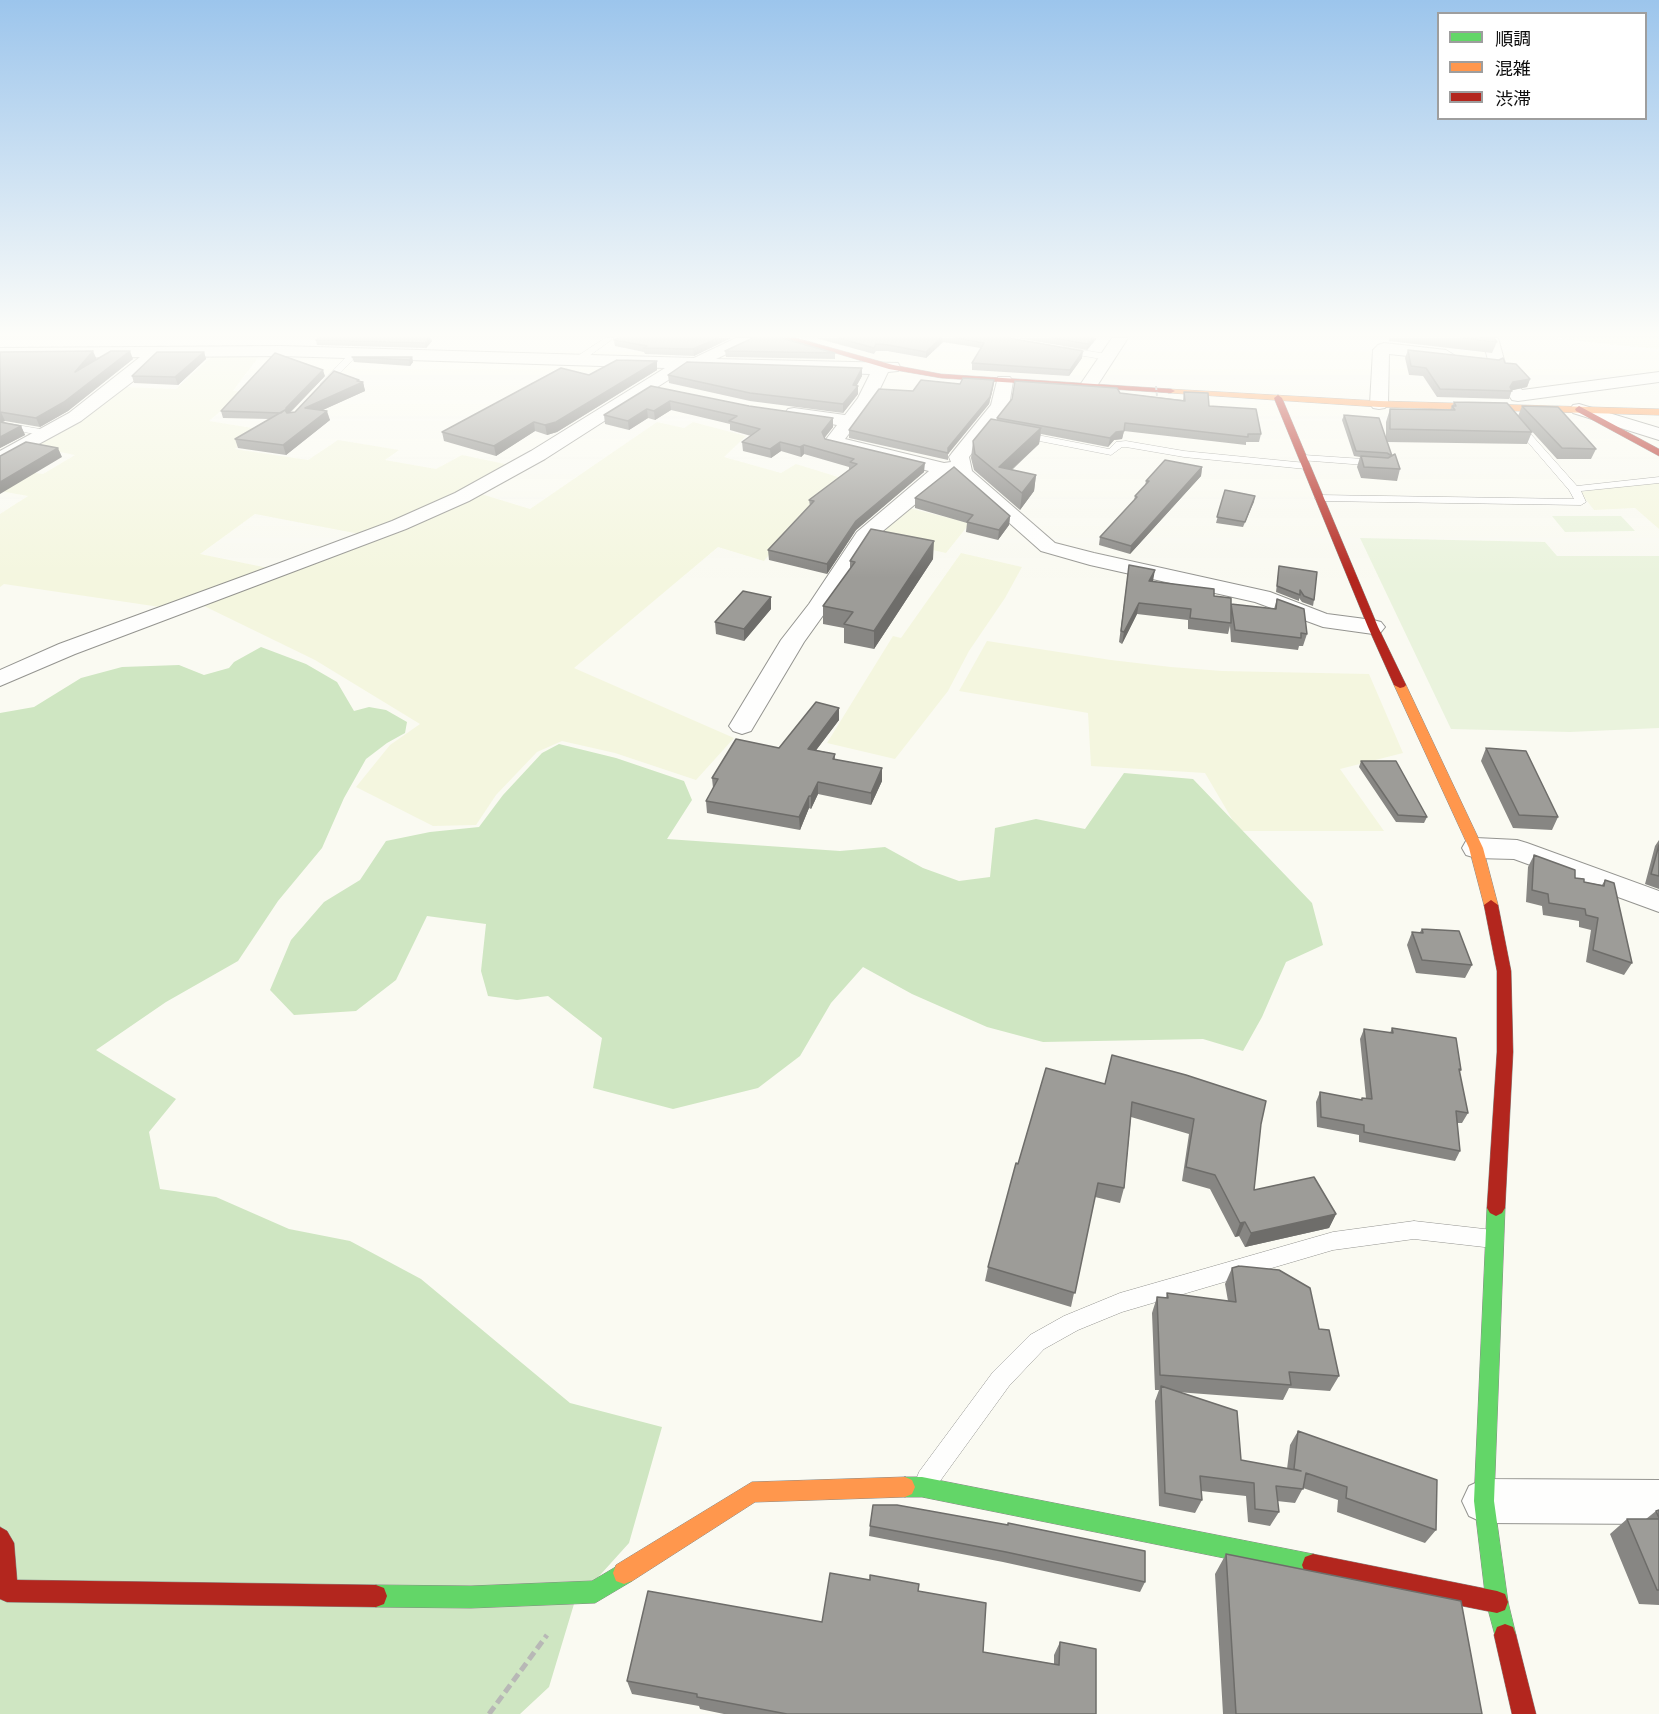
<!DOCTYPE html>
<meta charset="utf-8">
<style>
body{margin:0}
#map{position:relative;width:1659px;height:1714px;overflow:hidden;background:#fafaf2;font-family:"Times New Roman","Noto Sans JP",serif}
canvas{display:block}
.legend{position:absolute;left:1437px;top:12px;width:210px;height:108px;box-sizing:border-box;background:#fff;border:2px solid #9e9e9e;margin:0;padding:8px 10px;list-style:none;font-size:18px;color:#0d0d0d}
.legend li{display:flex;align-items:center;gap:12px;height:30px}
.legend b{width:30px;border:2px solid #9e9e9e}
</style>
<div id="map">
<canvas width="1659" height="1714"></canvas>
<ul class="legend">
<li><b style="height:8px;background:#63d668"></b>順調</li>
<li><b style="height:8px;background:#ff974d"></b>混雑</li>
<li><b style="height:8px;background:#b3261e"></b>渋滞</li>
</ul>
</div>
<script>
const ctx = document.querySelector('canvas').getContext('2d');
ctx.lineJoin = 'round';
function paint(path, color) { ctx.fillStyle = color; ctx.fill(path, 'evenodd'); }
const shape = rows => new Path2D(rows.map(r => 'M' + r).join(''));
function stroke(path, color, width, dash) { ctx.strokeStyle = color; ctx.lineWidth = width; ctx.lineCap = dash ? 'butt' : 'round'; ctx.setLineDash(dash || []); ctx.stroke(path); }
const farmland = shape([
 [1557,338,1659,338,1659,349,1617,345],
 [212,356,259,356,233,391,283,392,261,410,223,409,209,421,265,430,235,449,308,460,338,440,399,450,385,460,436,469,462,455,510,465,467,490,365,535,255,514,200,554,273,569,211,592,160,607,4,584,0,587,0,514,28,496,0,491,0,467,43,474,75,455,30,446,123,387,176,389],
 [657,422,684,428,693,422,746,436,724,457,781,473,796,464,848,480,795,522,764,561,718,547,574,668,734,738,696,780,615,753,562,741,537,752,496,795,476,825,433,826,356,787,390,745,420,724,315,660,202,605,478,493,530,509],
 [1659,481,1659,529,1635,508,1594,510,1580,492],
 [909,508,970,523,946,553,874,537],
 [961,553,1022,567,1005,598,969,651,948,691,895,759,827,743,893,636,901,638],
 [987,641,1111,660,1171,667,1222,671,1369,674,1403,753,1340,769,1384,831,1239,831,1205,773,1091,766,1088,713,959,691]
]);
const forest = shape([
 [261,647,306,664,337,682,354,711,369,707,386,710,407,722,405,733,387,743,366,759,344,798,322,848,278,901,238,961,166,1002,96,1050,176,1099,149,1132,160,1189,216,1197,289,1229,350,1241,421,1279,570,1403,662,1427,629,1543,574,1604,549,1687,520,1714,0,1714,0,713,34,707,81,678,122,667,179,665,204,675,229,668,234,662],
 [559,744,616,758,684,781,692,800,667,839,840,851,885,847,923,868,959,881,990,877,995,828,1036,819,1085,829,1124,773,1193,779,1312,903,1323,945,1286,962,1262,1017,1243,1051,1203,1039,1043,1042,987,1027,912,994,863,967,831,1003,800,1056,758,1088,673,1109,593,1088,602,1038,548,996,517,1000,488,996,481,971,486,924,427,916,396,980,356,1011,294,1015,270,990,291,940,324,902,360,880,386,841,430,832,479,827,503,795,542,753]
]);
const pitch = shape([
 [1552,516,1621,516,1635,531,1565,532],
 [1360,538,1545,542,1557,556,1659,556,1659,728,1570,732,1451,729]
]);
const path = shape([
 [489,1714,547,1635]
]);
const lane = shape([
 [605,338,614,338,582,361,576,361,576,357,605,338],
 [1064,347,1107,354,1111,357,1107,360,1061,352,1061,348,1064,347],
 [352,351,359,353,327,387,321,387,321,383,352,351],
 [1514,422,1520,422,1577,486,1659,477,1659,483,1581,491,1586,502,1581,505,1319,501,1314,498,1319,495,1574,499,1569,490,1514,426,1514,422],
 [5,423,46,430,51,433,46,436,2,428,2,424,5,423],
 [1022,432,1109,449,1116,442,1126,441,1184,451,1306,463,1311,466,1306,469,1184,457,1126,447,1122,447,1111,455,1019,437,1019,433,1022,432],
 [1304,455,1378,460,1383,463,1378,466,1300,460,1300,456,1304,455],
 [1414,1221,1493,1230,1500,1233,1503,1239,1500,1245,1493,1248,1414,1239,1333,1250,1122,1312,1078,1330,1044,1349,1009,1386,935,1488,927,1491,919,1488,916,1480,919,1472,993,1372,1030,1335,1064,1316,1120,1293,1333,1232,1414,1221]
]);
const street = shape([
 [736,338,756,338,754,341,716,359,898,363,900,367,898,371,888,372,875,399,845,439,944,463,951,462,949,457,952,453,991,405,998,377,1010,377,1013,381,1009,406,969,457,972,471,1055,543,1094,553,1270,592,1327,614,1373,620,1381,622,1385,627,1381,632,1373,634,1323,627,1255,602,1090,565,1041,551,953,473,872,540,829,607,804,642,751,731,742,734,733,731,729,726,781,640,809,604,857,532,929,471,826,446,824,442,837,425,794,418,788,417,785,413,788,409,794,408,845,415,858,398,870,374,687,368,545,459,469,501,406,529,75,654,0,686,0,670,59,644,277,564,392,521,455,493,531,451,665,368,281,356,159,357,140,376,81,421,0,465,0,451,69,413,140,357,0,358,0,348,281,346,694,358,736,338],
 [1112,338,1128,338,1095,389,1083,389,1080,385,1112,338],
 [1482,338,1498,338,1506,367,1522,390,1659,372,1659,382,1518,401,1512,400,1490,367,1482,338],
 [1384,343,1446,350,1454,355,1446,360,1389,354,1388,404,1385,408,1379,409,1373,408,1370,404,1373,350,1378,345,1384,343],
 [1579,404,1659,428,1659,440,1573,413,1570,409,1573,405,1579,404],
 [1476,838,1517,840,1527,843,1659,891,1659,912,1514,859,1476,858,1466,855,1462,848,1466,841,1476,838],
 [1484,1479,1659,1480,1659,1524,1484,1523,1469,1516,1462,1501,1469,1486,1484,1479]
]);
const fast = shape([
 [1496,1200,1502,1203,1505,1208,1494,1501,1508,1602,1516,1635,1513,1643,1505,1646,1497,1643,1486,1602,1474,1501,1487,1208,1490,1203,1496,1200],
 [905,1477,922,1477,1313,1554,1321,1557,1324,1565,1321,1573,1313,1576,922,1497,905,1497,898,1494,895,1487,898,1480,905,1477],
 [624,1562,632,1565,635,1573,632,1581,595,1603,471,1608,376,1607,368,1604,365,1596,368,1588,376,1585,471,1586,592,1581,624,1562]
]);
const slow = shape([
 [1168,389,1379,401,1659,409,1659,415,1379,407,1171,393,1168,393,1168,389],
 [1400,682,1406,685,1483,848,1498,905,1496,909,1486,909,1484,905,1469,848,1394,685,1400,682],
 [905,1477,912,1480,915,1487,912,1494,905,1497,755,1502,632,1581,624,1584,616,1581,613,1573,616,1565,752,1482,905,1477]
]);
const jam = shape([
 [785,338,796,338,893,365,941,374,1171,389,1175,391,1171,393,941,378,889,369,785,338],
 [1278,395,1282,398,1378,627,1406,685,1404,687,1400,688,1394,685,1368,627,1274,398,1278,395],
 [1579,406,1659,449,1659,456,1576,411,1575,409,1579,406],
 [1491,900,1498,905,1511,971,1513,1052,1505,1208,1502,1213,1496,1216,1490,1213,1487,1208,1497,1052,1497,971,1484,905,1491,900],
 [0,1527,7,1531,14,1543,17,1580,376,1585,384,1588,387,1596,384,1604,376,1607,7,1602,0,1599,0,1527],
 [1313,1554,1497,1591,1505,1594,1508,1602,1505,1610,1497,1613,1313,1576,1305,1573,1302,1565,1305,1557,1313,1554],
 [1505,1624,1513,1627,1516,1635,1536,1714,1512,1714,1494,1635,1497,1627,1505,1624]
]);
const pathBridge = shape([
 [1156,386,1157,396]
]);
const wall = shape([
 [618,338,731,338,694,356,645,354,644,352,615,346,614,340],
 [816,338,1009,338,1082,358,1069,376,972,370,972,363,981,348,943,342,926,358,887,351,876,351,874,354],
 [1017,338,1097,338,1087,350],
 [1389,338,1494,338,1497,342,1492,353,1389,341],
 [316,340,432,341,426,348,317,345],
 [1408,350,1505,363,1530,379,1527,387,1512,390,1509,399,1437,397,1423,376,1409,375,1405,358],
 [725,351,835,353,835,359,726,357],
 [0,352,97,359,133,359,68,411,40,427,5,421,2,422,21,426,25,435,0,448],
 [204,352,206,359,178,385,134,383,132,376],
 [352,357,412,357,413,362,410,366,354,362],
 [657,361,657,370,557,432,547,435,535,431,496,456,444,441,442,432,589,375],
 [668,375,862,376,857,385,858,386,858,394,843,413,750,401,669,383],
 [325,376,290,413,295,412,360,381,363,382,365,391,323,410,330,420,286,455,238,448,235,439,270,419,223,418,221,411],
 [994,380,993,388,989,404,948,454,948,460,849,438,849,430,913,391],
 [651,386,749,406,833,418,833,427,825,437,825,439,924,472,856,530,827,574,769,560,768,550,810,506,809,500,849,470,849,467,804,454,801,457,781,451,771,458,743,451,742,442,751,436,730,430,730,424,671,410,655,420,648,418,629,430,605,424,604,415],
 [1184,392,1261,434,1259,442,1246,442,1246,445,1124,431,1122,439,1114,440,1108,447,1041,434,1039,444,1012,470,1036,475,1034,491,1020,510,974,470,971,458,973,441,997,420,997,418,1120,393,1183,400],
 [1454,402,1532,432,1527,444,1387,442,1392,456,1400,469,1397,481,1361,478,1357,467,1360,457,1354,456,1342,420,1344,415,1386,439,1386,422,1390,409,1450,410],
 [1522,406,1596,449,1591,459,1557,459,1518,416],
 [1202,467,1201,476,1130,554,1099,545,1100,537,1134,500,1135,496,1145,486,1146,481],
 [1225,490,1255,496,1243,527,1216,523],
 [915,498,1010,516,1009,525,998,540,966,532,967,523,915,508],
 [933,559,874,649,844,643,844,628,823,624,823,606,850,569,850,561],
 [1129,565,1152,582,1214,596,1231,605,1274,609,1277,599,1307,634,1303,646,1299,646,1298,650,1231,642,1230,626,1228,634,1188,629,1188,620,1137,614,1122,644,1119,642],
 [1279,566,1314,600,1313,606,1302,602,1299,598,1299,601,1276,592],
 [771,609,744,641,716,634,715,622],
 [839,708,839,720,816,750,835,754,835,759,882,781,871,805,818,794,811,809,809,808,800,830,707,813,706,801,713,788,712,778,779,748],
 [1486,748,1558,817,1552,830,1513,828,1481,761],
 [1361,761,1427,817,1424,823,1396,822,1359,767],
 [1659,840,1659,889,1645,884,1655,846],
 [1534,855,1584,882,1602,885,1605,880,1632,963,1624,975,1586,962,1591,930,1579,927,1579,921,1543,915,1542,906,1526,902,1528,867],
 [1422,929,1472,965,1465,978,1416,973,1407,945,1412,932,1420,932],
 [1392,1028,1461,1070,1459,1073,1468,1113,1462,1123,1457,1123,1460,1151,1455,1161,1359,1142,1359,1135,1317,1127,1316,1102,1320,1092,1361,1100,1362,1098,1366,1098,1360,1039,1364,1029,1390,1033],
 [1105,1084,1261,1124,1254,1190,1336,1214,1329,1228,1245,1247,1239,1236,1235,1237,1210,1189,1182,1181,1189,1134,1131,1117,1124,1188,1120,1203,1095,1197,1071,1307,985,1281,988,1267,1018,1164],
 [1232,1268,1319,1329,1339,1376,1330,1391,1289,1388,1283,1400,1177,1392,1241,1460,1287,1469,1290,1445,1298,1431,1436,1530,1425,1543,1337,1512,1338,1500,1303,1488,1295,1503,1277,1501,1279,1512,1270,1526,1248,1522,1246,1496,1201,1491,1202,1500,1195,1513,1159,1506,1155,1401,1159,1390,1155,1390,1152,1313,1157,1297,1166,1298,1167,1293,1228,1301,1225,1284],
 [873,1505,1145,1582,1140,1592,1003,1562,869,1536,870,1526],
 [1659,1510,1659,1605,1639,1604,1610,1534,1627,1519,1646,1519,1656,1511],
 [1226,1554,1482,1714,1223,1714,1215,1574],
 [918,1591,983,1652,1054,1664,1054,1655,1060,1642,1096,1714,724,1714,700,1709,699,1706,632,1694,627,1681,822,1622]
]);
const shadedWall = shape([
 [429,338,431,338,432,341,426,348,425,343],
 [718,338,731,338,694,356,693,349],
 [941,338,943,338,943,342,926,358,926,352],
 [1093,338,1097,338,1087,350,1088,344],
 [93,351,97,360,75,372],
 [130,351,133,359,68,411,40,427,36,418],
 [1083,351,1082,358,1069,376,1070,370],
 [204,352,206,359,178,385,175,377],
 [412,357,413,362,410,366,409,360],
 [657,361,657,370,557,432,547,435,545,425],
 [862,368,862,376,854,390,858,386,858,394,843,413,843,404],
 [323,370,325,376,288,414,286,413,286,408],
 [1530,379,1527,387,1509,391,1513,382],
 [359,380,360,383,363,382,365,391,307,417,305,408],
 [994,380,993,388,989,404,948,454,948,448],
 [670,401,671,410,655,420,654,411],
 [647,409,648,418,629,430,628,421],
 [327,411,330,420,286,455,283,445],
 [0,412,1,412,5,421,0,423,0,427],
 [833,418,833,427,822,441,822,432],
 [534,422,535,431,496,456,494,446],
 [21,426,25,435,0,448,0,437],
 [1041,428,1039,444,1003,477,999,467],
 [1124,431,1122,439,1114,440,1108,447,1110,438,1116,432],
 [780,442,781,451,771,458,770,449],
 [804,445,804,454,801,457,800,447],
 [58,448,62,457,0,494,0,482],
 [925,463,924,472,856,530,827,574,827,564,856,521],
 [1202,467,1201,476,1130,554,1131,546],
 [1036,475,1034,491,1020,510,1022,493],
 [1255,496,1254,502,1243,527,1245,522],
 [1010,516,1009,525,998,540,999,530],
 [934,541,933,559,874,649,874,631],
 [1155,570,1153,581,1149,581],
 [771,597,771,609,744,641,744,629],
 [1139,603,1137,614,1122,644,1124,632],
 [839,708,839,720,808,761,808,749],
 [882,768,882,781,871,805,871,793],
 [818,782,818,794,811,809,811,796],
 [809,796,809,808,800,830,799,817],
 [1336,1214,1329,1228,1245,1247,1251,1233],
 [1245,1222,1239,1236,1235,1237,1240,1223]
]);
const building = shape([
 [318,338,429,338,425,343,316,340,318,338],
 [618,338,718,338,693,349,644,348,647,346,614,340,618,338],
 [753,338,781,338,835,353,725,351,753,338],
 [838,338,941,338,926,352,888,345,876,344,874,348,838,338],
 [956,338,1009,338,1083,351,1070,370,972,363,984,343,956,338],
 [1052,338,1093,338,1088,344,1052,338],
 [1461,338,1494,338,1497,342,1461,338],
 [1408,350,1499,360,1503,358,1505,363,1516,364,1530,379,1513,382,1510,387,1512,391,1440,389,1426,368,1411,366,1408,350],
 [93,351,75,372,111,351,130,351,64,402,36,418,0,412,0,352,93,351],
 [157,352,204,352,175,377,132,376,157,352],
 [275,353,323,370,286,408,286,411,285,410,281,413,221,411,275,353],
 [352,357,412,357,409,360,352,357],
 [617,360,657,361,556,422,545,425,534,422,494,446,442,432,561,368,589,375,617,360],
 [687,362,862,368,853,385,858,386,843,404,750,393,668,375,687,362],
 [334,371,359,380,357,381,363,382,305,408,327,411,283,445,235,439,285,410,287,413,295,412,334,371],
 [963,378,994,380,990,397,948,448,948,453,849,430,879,389,913,391,921,380,960,384,963,378],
 [1015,381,1117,388,1120,393,1185,401,1184,392,1208,393,1209,406,1256,409,1261,434,1248,434,1248,437,1125,423,1124,431,1116,432,1110,438,997,418,1012,399,1015,381],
 [651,386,749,406,833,418,822,432,825,439,925,463,856,521,827,564,768,550,814,501,809,500,857,464,850,462,854,459,804,445,800,447,780,442,770,449,742,442,760,429,729,421,737,416,670,401,654,411,647,409,628,421,604,415,651,386],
 [1454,402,1507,403,1532,432,1390,429,1390,409,1455,410,1452,406,1456,406,1454,402],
 [1522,406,1558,407,1596,449,1562,448,1522,406],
 [1344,415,1379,418,1392,456,1387,453,1356,451,1344,415],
 [991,419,1041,428,999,467,1036,475,1022,493,975,454,973,441,991,419],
 [0,422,21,426,0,437,0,422],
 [26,442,58,448,0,482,0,456,26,442],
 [1395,454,1400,469,1364,467,1361,456,1388,458,1395,454],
 [1165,460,1202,467,1131,546,1100,537,1137,497,1135,496,1149,481,1146,481,1165,460],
 [954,467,1010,516,999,530,967,522,973,515,915,498,954,467],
 [1225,490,1255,496,1245,522,1217,517,1225,490],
 [871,529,934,541,874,631,844,624,853,612,823,606,855,562,850,561,871,529],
 [1129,565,1155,570,1149,581,1214,589,1214,596,1231,598,1231,623,1190,618,1191,609,1139,603,1124,632,1121,631,1129,565],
 [1279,566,1317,572,1314,600,1304,596,1300,590,1300,595,1277,586,1279,566],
 [743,591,771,597,744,629,715,622,743,591],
 [1277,599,1304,609,1307,634,1301,633,1301,638,1235,630,1231,604,1276,609,1277,599],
 [816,702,839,708,808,749,835,754,833,759,882,768,871,793,818,782,811,796,809,796,799,817,706,801,718,779,712,778,736,739,779,748,816,702],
 [1486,748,1526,751,1558,817,1519,815,1486,748],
 [1361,761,1396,761,1427,817,1398,815,1361,761],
 [1659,845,1659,876,1651,874,1659,845],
 [1534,855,1575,870,1575,878,1584,879,1584,882,1604,886,1605,880,1614,883,1632,963,1593,950,1598,918,1586,915,1585,909,1549,903,1548,894,1532,890,1534,855],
 [1422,929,1459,931,1472,965,1422,960,1412,932,1423,933,1422,929],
 [1392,1028,1456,1038,1461,1070,1459,1069,1468,1113,1456,1111,1460,1151,1364,1132,1364,1125,1321,1117,1320,1092,1362,1100,1362,1098,1372,1099,1364,1029,1393,1033,1392,1028],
 [1112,1055,1186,1075,1266,1101,1261,1124,1254,1190,1314,1177,1336,1214,1251,1233,1245,1222,1240,1223,1215,1175,1186,1167,1194,1119,1132,1102,1124,1188,1098,1183,1075,1293,988,1267,1016,1163,1018,1164,1046,1068,1105,1084,1112,1055],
 [1239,1266,1279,1270,1310,1288,1319,1329,1329,1330,1339,1376,1289,1372,1291,1385,1160,1375,1157,1297,1168,1298,1167,1293,1236,1302,1232,1268,1239,1266],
 [1161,1386,1237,1411,1241,1460,1301,1471,1294,1469,1298,1431,1437,1480,1436,1530,1346,1498,1347,1487,1306,1473,1303,1489,1276,1486,1279,1512,1255,1509,1254,1483,1200,1476,1202,1500,1165,1493,1161,1386],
 [873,1505,897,1505,1008,1525,1008,1523,1145,1551,1145,1582,1006,1552,870,1526,873,1505],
 [1659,1510,1659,1518,1656,1511,1659,1510],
 [1627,1519,1659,1519,1659,1590,1657,1590,1627,1519],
 [1226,1554,1461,1601,1482,1714,1236,1714,1226,1554],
 [830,1573,870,1580,870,1575,919,1584,918,1591,986,1603,983,1652,1059,1665,1060,1642,1096,1649,1096,1714,787,1714,697,1697,697,1694,627,1681,648,1591,822,1622,830,1573]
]);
paint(farmland, '#f4f6df');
paint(forest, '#cfe6c2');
paint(pitch, '#eaf3dd');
stroke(lane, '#949490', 1);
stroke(street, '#949490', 2);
stroke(fast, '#8a8a87', 1);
stroke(slow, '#8a8a87', 1);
stroke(jam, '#8a8a87', 1);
stroke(path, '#b8b8b6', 5, [9, 4.5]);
paint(lane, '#fefefd');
paint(street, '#fefefd');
paint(fast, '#63d668');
paint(slow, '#ff974d');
paint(jam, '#b3261e');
stroke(pathBridge, '#b8b8b6', 2, [4, 2]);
paint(wall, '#878683');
paint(shadedWall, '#6e6d6a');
paint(building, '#9d9c98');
stroke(building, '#6e6d6a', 1.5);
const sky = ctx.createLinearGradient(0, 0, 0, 578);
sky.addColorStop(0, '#9cc5ec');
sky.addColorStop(0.58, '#fdfdf9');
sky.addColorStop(1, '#fdfdf900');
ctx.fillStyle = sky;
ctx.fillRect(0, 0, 1659, 578);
</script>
